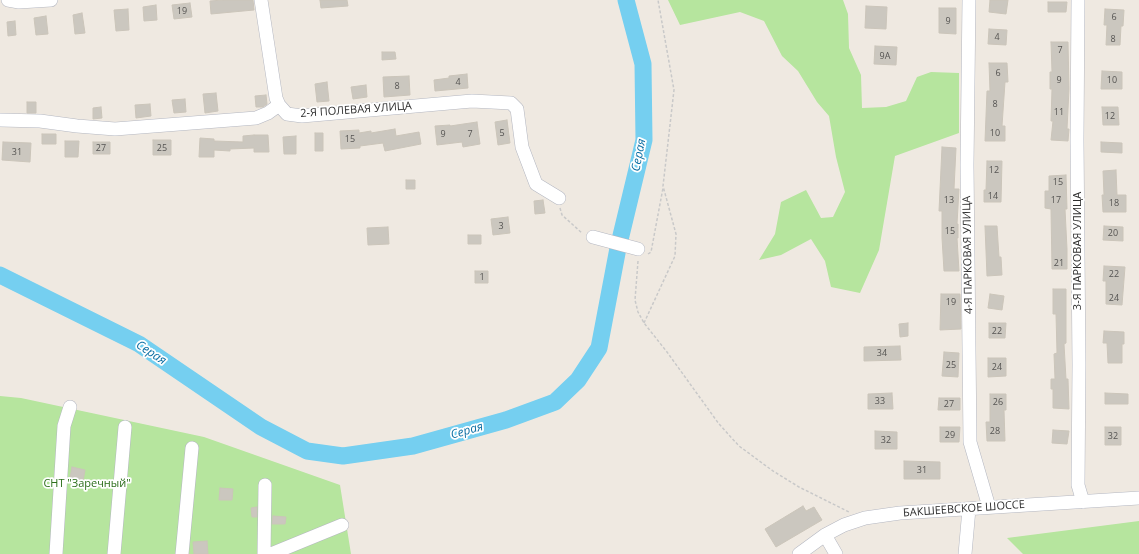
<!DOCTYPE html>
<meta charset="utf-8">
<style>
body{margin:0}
canvas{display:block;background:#efe9e1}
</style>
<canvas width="1139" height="554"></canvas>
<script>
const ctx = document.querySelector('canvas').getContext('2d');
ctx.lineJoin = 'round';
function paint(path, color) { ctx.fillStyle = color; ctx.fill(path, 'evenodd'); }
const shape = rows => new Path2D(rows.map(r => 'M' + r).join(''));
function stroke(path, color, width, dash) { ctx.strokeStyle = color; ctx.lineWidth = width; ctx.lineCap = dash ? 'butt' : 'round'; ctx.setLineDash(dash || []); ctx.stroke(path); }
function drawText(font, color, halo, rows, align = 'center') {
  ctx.font = font + ' "Open Sans",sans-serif'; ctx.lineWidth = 3.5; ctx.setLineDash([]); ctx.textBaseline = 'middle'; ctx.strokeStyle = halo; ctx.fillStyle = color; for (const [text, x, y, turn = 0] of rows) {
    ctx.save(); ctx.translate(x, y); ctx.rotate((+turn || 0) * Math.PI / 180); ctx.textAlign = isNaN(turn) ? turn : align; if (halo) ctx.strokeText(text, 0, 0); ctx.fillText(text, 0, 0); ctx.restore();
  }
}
const green = shape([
 [668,0,843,0,848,14,849,48,861,75,862,108,886,107,906,101,917,77,931,72,959,73,959,133,895,156,879,250,860,293,831,287,825,261,811,239,781,255,759,260,775,234,781,202,806,190,821,218,833,217,845,192,836,157,829,116,817,102,798,71,782,56,764,21,740,12,680,25],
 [0,396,21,398,204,437,340,485,351,554,0,554],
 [1139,521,1139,554,1023,554,1007,538]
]);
const river = shape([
 [0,275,139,344,261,427,307,451,343,456,413,446,506,420,555,402,578,380,599,348,618,248,644,140,643,64,626,0]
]);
const building = shape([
 [223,0,253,0,254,10,211,14,210,1,223,0],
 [320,0,347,0,348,6,321,8,320,0],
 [990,0,1008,0,1006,14,989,12,990,0],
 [1048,2,1067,2,1066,12,1048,12,1048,2],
 [190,3,192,17,174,19,172,5,190,3],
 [156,5,157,20,144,21,143,7,156,5],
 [866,6,887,7,886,29,865,28,866,6],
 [939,8,956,8,956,34,939,33,939,8],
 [128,9,129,30,116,31,114,10,128,9],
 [1105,9,1124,10,1123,26,1121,26,1120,45,1106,45,1107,25,1104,25,1105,9],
 [82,13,85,33,75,34,73,15,82,13],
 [46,16,48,34,36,35,34,18,46,16],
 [15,21,16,35,8,36,7,22,15,21],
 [989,29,1007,30,1006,45,988,44,989,29],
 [1051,42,1068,42,1069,89,1067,129,1069,129,1068,141,1051,140,1053,121,1051,121,1052,89,1050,89,1050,72,1052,72,1051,42],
 [875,46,897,47,896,65,874,64,875,46],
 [382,52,395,52,396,59,382,60,382,52],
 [989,63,1007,63,1008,82,1005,82,1002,126,1005,126,1005,141,985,141,987,91,990,91,989,63],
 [1102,71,1122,72,1122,89,1101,89,1102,71],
 [467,74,468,88,435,91,434,80,449,78,449,76,467,74],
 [409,76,410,95,384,97,383,77,409,76],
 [327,82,329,101,317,102,315,84,327,82],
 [366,85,367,97,353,99,351,87,366,85],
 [216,93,218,111,205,113,203,94,216,93],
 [266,95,267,104,263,107,256,107,255,96,266,95],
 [185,99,186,112,174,113,172,100,185,99],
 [27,102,36,102,36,113,27,113,27,102],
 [150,104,151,116,136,118,135,105,150,104],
 [101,107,102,118,93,119,93,108,101,107],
 [1102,107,1118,107,1119,125,1103,125,1102,107],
 [507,120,510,143,498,145,495,122,507,120],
 [477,122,480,144,463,147,462,142,437,145,435,126,450,125,450,126,477,122],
 [395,129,396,136,419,132,421,144,385,151,383,143,360,146,360,148,341,149,340,131,359,130,359,133,371,131,371,133,395,129],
 [315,133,323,133,323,151,315,151,315,133],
 [42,134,56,134,56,144,42,144,42,134],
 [254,135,268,135,269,152,254,152,254,148,230,149,230,151,214,150,214,157,199,157,200,138,214,139,214,141,243,142,243,136,254,135],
 [296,136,296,154,284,154,283,137,296,136],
 [153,140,171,140,171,155,153,155,153,140],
 [65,141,79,141,78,157,65,157,65,141],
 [3,142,31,143,30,162,2,160,3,142],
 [93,142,110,142,110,154,93,154,93,142],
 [1101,142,1122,143,1122,153,1101,152,1101,142],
 [942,147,956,148,954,189,959,189,957,224,958,224,958,238,957,238,959,271,944,271,942,238,942,211,939,211,942,147],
 [987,161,1002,161,1001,202,984,202,984,190,986,190,987,161],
 [1116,170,1117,195,1126,195,1126,212,1103,212,1102,195,1104,195,1103,171,1116,170],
 [1066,175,1067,209,1065,209,1067,249,1067,269,1052,269,1051,209,1045,208,1045,191,1049,191,1049,176,1066,175],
 [406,180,415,180,415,189,406,189,406,180],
 [543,200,545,213,535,214,534,201,543,200],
 [508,217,510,233,493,235,491,219,508,217],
 [985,226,997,226,999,257,1001,257,1002,275,987,276,985,226],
 [1104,226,1123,227,1123,241,1103,240,1104,226],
 [388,227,389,244,368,245,367,228,388,227],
 [468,235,481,235,481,244,468,244,468,235],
 [1104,266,1125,267,1122,305,1106,304,1106,281,1103,281,1104,266],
 [475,271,488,271,488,283,475,283,475,271],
 [1053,289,1066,289,1066,343,1064,344,1066,379,1068,379,1069,409,1053,408,1053,389,1051,389,1051,379,1055,379,1054,354,1057,353,1056,314,1053,314,1053,289],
 [941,294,960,294,961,329,940,330,941,294],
 [990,294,1004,296,1002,310,988,308,990,294],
 [908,323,908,336,900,337,899,324,908,323],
 [989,323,1006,323,1005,338,989,338,989,323],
 [1104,331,1124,332,1124,344,1122,344,1122,363,1108,363,1107,343,1103,343,1104,331],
 [900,346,901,360,864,361,864,347,900,346],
 [944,352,959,353,958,377,942,376,944,352],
 [988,358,1006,358,1006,376,988,377,988,358],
 [892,393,893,409,868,409,868,394,892,393],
 [1105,393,1128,394,1128,404,1105,404,1105,393],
 [990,394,1006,394,1006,410,1004,410,1005,441,987,441,986,422,990,422,990,394],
 [939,398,960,398,960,410,938,410,939,398],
 [940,427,960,427,959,442,940,442,940,427],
 [1105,427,1121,427,1121,445,1105,445,1105,427],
 [1053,430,1069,431,1067,444,1052,443,1053,430],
 [875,431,897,432,897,449,875,449,875,431],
 [904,461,940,462,940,479,904,479,904,461],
 [72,467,85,470,83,481,70,478,72,467],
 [220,488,233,489,232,500,219,500,220,488],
 [803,506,806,511,814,507,822,520,776,547,765,529,803,506],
 [257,507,257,517,252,517,251,508,257,507],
 [273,516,286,517,285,524,272,524,273,516],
 [207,541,208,554,194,554,193,542,207,541]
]);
const path = shape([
 [560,208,562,215,582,233],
 [648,254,651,252,663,188],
 [638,261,635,300,638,312,644,323,667,352,719,424,739,446,773,471,799,487,849,512],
 [644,323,675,256,676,234,663,186,674,90,658,0]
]);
const minor = shape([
 [8,0,19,2,51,0],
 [261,0,276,98,279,105],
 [969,0,967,165,970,442,989,507],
 [1078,0,1077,140,1079,365,1078,485,1083,502],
 [0,120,40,121,77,126,115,129,256,118,268,113,279,105,287,114,302,116,472,101,511,103,517,109,522,147,536,184,559,198],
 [593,237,638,249],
 [825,535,836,554],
 [56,554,64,426,70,407],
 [114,554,125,427],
 [182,554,192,448],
 [264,554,265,485],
 [271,554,342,525],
 [799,554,825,535,844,525,865,518,900,513,1139,498],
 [965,554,969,509]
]);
const numberNames = [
 ["19",182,11],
 ["6",1114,17],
 ["9",948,21],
 ["4",997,37],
 ["8",1113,39],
 ["7",1060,50],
 ["9А",885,56],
 ["6",998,73],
 ["9",1059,80],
 ["10",1112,80],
 ["4",458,82],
 ["8",397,86],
 ["8",995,104],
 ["11",1059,112],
 ["12",1110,116],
 ["5",502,133],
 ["10",995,133],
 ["9",443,134],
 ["7",470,134],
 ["15",350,139],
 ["27",101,148],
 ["25",162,148],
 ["31",17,152],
 ["12",994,170],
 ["15",1058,182],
 ["14",993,196],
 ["13",949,200],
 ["17",1056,200],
 ["18",1114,203],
 ["3",501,226],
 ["15",950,231],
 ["20",1113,233],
 ["21",1059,263],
 ["22",1114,274],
 ["1",482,277],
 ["24",1114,298],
 ["19",951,302],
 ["22",997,331],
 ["34",882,353],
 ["25",951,365],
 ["24",997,367],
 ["33",880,401],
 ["26",998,402],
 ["27",949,404],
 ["28",995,431],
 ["29",950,435],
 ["32",1113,436],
 ["32",886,440],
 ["31",922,470]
];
const streetNames = [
 ["2-Я ПОЛЕВАЯ УЛИЦА",356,110,-4],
 ["3-Я ПАРКОВАЯ УЛИЦА",1078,251,-90],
 ["4-Я ПАРКОВАЯ УЛИЦА",968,255,-91],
 ["БАКШЕЕВСКОЕ ШОССЕ",964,509,-4]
];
const parkNames = [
 ["СНТ \"Заречный\"",87,484]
];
const waterNames = [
 ["Серая",639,155,-79],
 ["Серая",151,353,33],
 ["Серая",467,431,-16]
];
paint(green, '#b6e59e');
stroke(river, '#75cff0', 17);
paint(building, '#cbc7bf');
stroke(building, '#cbc5ba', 1);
stroke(minor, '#b4b7c1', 14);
stroke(path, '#c9c9c9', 1.5, [3, 2]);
stroke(minor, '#fff', 13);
drawText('9px', '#555452', null, numberNames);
drawText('11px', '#2e2e2e', '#fff', streetNames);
drawText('11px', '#2c6e1b', '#fff', parkNames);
drawText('italic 12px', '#0d6fa3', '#fff', waterNames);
</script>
